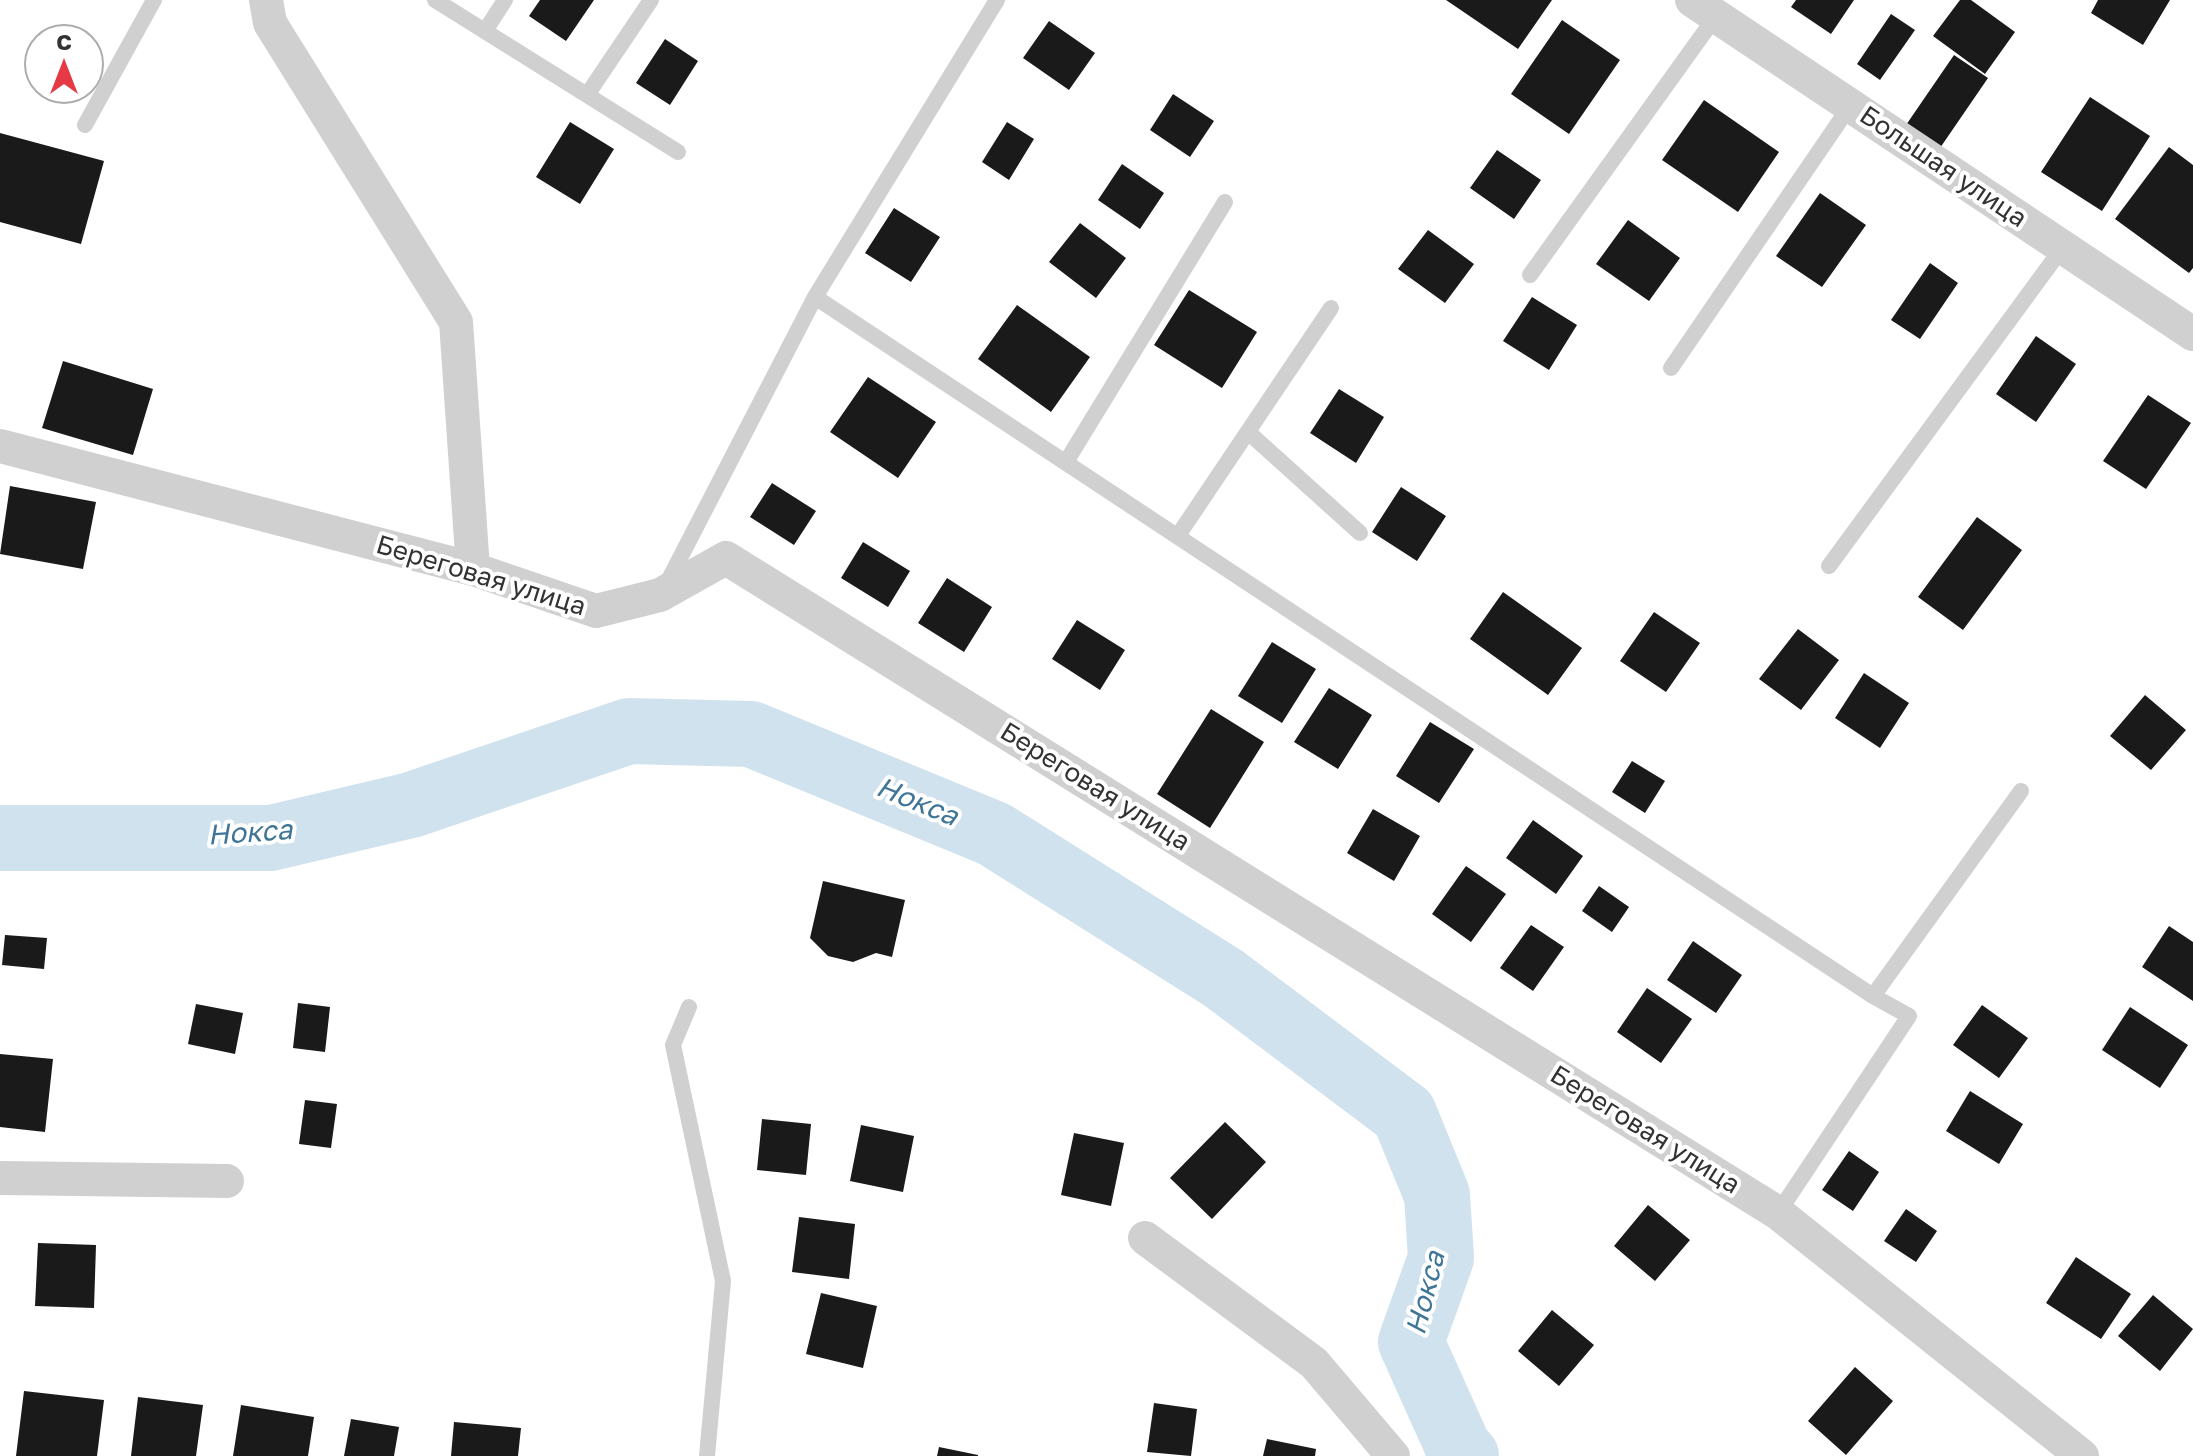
<!DOCTYPE html>
<meta charset="utf-8">
<style>
body{margin:0}
#map{position:relative;width:2193px;height:1456px;overflow:hidden;background:#fff;font-family:"Golos Text",sans-serif}
canvas{display:block}
.north{position:absolute;left:24px;top:24px;width:80px;height:80px;box-sizing:border-box;background:#fff;border:2px solid #adadad;border-radius:50%;rotate:0deg;font-size:22px;font-weight:700;line-height:32px;text-align:center;color:#333}
.north::after{content:'';display:block;margin:auto;width:28px;height:36px;background:#e63946;clip-path:polygon(50% 0,100% 100%,50% 72%,0 100%)}
</style>
<div id="map">
<canvas width="2193" height="1456"></canvas>
<div class="north">С</div>
</div>
<script>
const ctx = document.querySelector('canvas').getContext('2d');
ctx.lineJoin = 'round';
const shape = rows => new Path2D(rows.map(r => 'M' + r).join(''));
function stroke(path, color, width, dash) { ctx.strokeStyle = color; ctx.lineWidth = width; ctx.lineCap = dash ? 'butt' : 'round'; ctx.setLineDash(dash || []); ctx.stroke(path); }
function paint(path, color) { ctx.fillStyle = color; ctx.fill(path, 'evenodd'); }
function drawText(font, color, halo, rows, align = 'center') {
  ctx.font = font + ' "Golos Text",sans-serif'; ctx.lineWidth = 8; ctx.setLineDash([]); ctx.textBaseline = 'middle'; ctx.strokeStyle = halo; ctx.fillStyle = color; for (const [text, x, y, turn = 0] of rows) {
    ctx.save(); ctx.translate(x, y); ctx.rotate((+turn || 0) * Math.PI / 180); ctx.textAlign = isNaN(turn) ? turn : align; if (halo) ctx.strokeText(text, 0, 0); ctx.fillText(text, 0, 0); ctx.restore();
  }
}
const river = shape([
 [0,838,271,838,411,805,629,731,751,734,994,834,1223,978,1404,1114,1437,1195,1441,1258,1411,1342,1459,1449,1466,1456]
]);
const building = shape([
 [540,0,594,0,566,41,529,16],
 [1446,0,1552,0,1518,49],
 [1796,0,1854,0,1831,34,1791,7],
 [1960,0,1971,0,2015,32,1985,74,1933,36],
 [2098,0,2170,0,2143,45,2091,13],
 [1891,14,1915,30,1880,80,1857,64],
 [1562,20,1620,60,1569,134,1511,94],
 [1049,21,1095,53,1069,90,1023,58],
 [665,39,698,61,670,105,636,83],
 [1954,55,1988,78,1940,148,1906,125],
 [1173,94,1214,121,1190,157,1150,130],
 [2090,97,2150,136,2102,211,2041,172],
 [1704,100,1779,152,1738,212,1662,160],
 [570,122,614,149,580,204,536,177],
 [1007,122,1034,139,1009,180,982,162],
 [0,133,104,161,81,244,0,222],
 [2169,147,2193,165,2193,268,2189,273,2115,219],
 [1497,150,1541,180,1514,219,1470,188],
 [1122,164,1164,193,1140,229,1098,200],
 [1820,193,1866,225,1822,287,1776,256],
 [894,208,940,237,911,282,865,253],
 [1628,220,1680,258,1649,301,1596,264],
 [1080,223,1126,258,1096,298,1049,262],
 [1428,230,1474,264,1445,303,1398,269],
 [1930,263,1958,283,1920,339,1891,320],
 [1189,290,1257,332,1222,388,1154,345],
 [1532,297,1577,325,1549,370,1503,341],
 [1017,305,1090,357,1051,412,978,359],
 [2036,336,2076,364,2036,422,1996,394],
 [63,361,153,389,133,455,42,428],
 [868,377,936,422,898,478,830,432],
 [1339,389,1384,417,1356,463,1310,433],
 [2148,395,2191,423,2146,489,2103,461],
 [772,483,816,511,794,545,750,517],
 [10,486,96,502,83,569,0,554],
 [1401,487,1446,516,1417,561,1372,532],
 [1977,517,2022,550,1963,630,1918,597],
 [863,542,910,571,888,607,841,578],
 [947,578,992,607,964,652,918,623],
 [1503,592,1582,648,1548,695,1470,639],
 [1654,612,1700,643,1666,692,1620,661],
 [1077,620,1125,650,1100,690,1052,659],
 [1798,629,1839,660,1801,710,1759,679],
 [1272,642,1316,669,1282,723,1238,696],
 [1864,673,1909,703,1880,748,1835,718],
 [1329,688,1372,715,1338,769,1294,742],
 [2145,695,2186,730,2151,770,2110,736],
 [1211,709,1264,742,1210,828,1157,794],
 [1430,722,1474,749,1439,803,1396,776],
 [1632,761,1665,781,1645,813,1612,792],
 [1373,809,1420,836,1394,881,1347,853],
 [1533,820,1583,856,1556,894,1506,858],
 [1466,866,1506,894,1471,942,1432,914],
 [823,881,905,900,892,957,876,953,853,962,828,956,810,938],
 [1599,886,1629,907,1612,932,1582,911],
 [1531,925,1564,947,1533,991,1500,968],
 [2169,926,2193,942,2193,1001,2142,967],
 [5,935,47,938,44,969,2,965],
 [1693,941,1742,975,1716,1013,1667,980],
 [1647,988,1692,1019,1661,1063,1617,1032],
 [298,1003,330,1007,325,1052,293,1048],
 [196,1004,243,1013,235,1054,188,1044],
 [1982,1005,2028,1038,1999,1078,1953,1045],
 [2130,1007,2188,1045,2160,1088,2102,1050],
 [0,1054,53,1059,45,1132,0,1127],
 [1970,1091,2023,1124,1999,1164,1946,1131],
 [305,1100,337,1104,331,1148,299,1144],
 [762,1119,811,1124,806,1175,757,1170],
 [1225,1122,1266,1162,1212,1219,1170,1178],
 [861,1125,914,1136,903,1192,850,1181],
 [1074,1133,1124,1143,1111,1206,1061,1195],
 [1849,1151,1879,1172,1853,1211,1822,1190],
 [1648,1205,1690,1240,1655,1281,1614,1246],
 [1906,1209,1937,1231,1916,1262,1884,1241],
 [799,1217,855,1224,849,1279,792,1272],
 [38,1243,96,1245,94,1308,35,1306],
 [2076,1257,2131,1294,2101,1339,2046,1303],
 [821,1293,877,1306,863,1368,806,1354],
 [2153,1295,2193,1329,2160,1371,2118,1336],
 [1552,1310,1594,1345,1559,1386,1518,1351],
 [1855,1367,1893,1401,1846,1455,1808,1421],
 [24,1391,104,1400,97,1456,16,1456],
 [138,1397,203,1405,196,1456,131,1456],
 [1154,1403,1197,1409,1191,1456,1147,1452],
 [241,1405,314,1417,308,1456,233,1456],
 [351,1419,399,1427,394,1456,344,1456],
 [454,1422,521,1428,518,1456,451,1456],
 [1267,1439,1316,1449,1315,1456,1263,1456],
 [939,1447,978,1455,978,1456,937,1456]
]);
const lane = shape([
 [435,0,678,152],
 [485,31,505,0],
 [587,95,651,0],
 [85,125,154,0],
 [1530,275,1716,16],
 [815,297,1873,996,1909,1016,1778,1213],
 [1671,368,1850,106],
 [1248,432,1360,533],
 [1066,462,1225,202],
 [1179,534,1331,308],
 [1829,566,2063,247],
 [665,587,815,297,997,0],
 [1873,996,2021,791],
 [689,1007,673,1045,723,1281,707,1456]
]);
const street = shape([
 [266,0,270,23,456,322,473,569],
 [1692,0,2193,334],
 [0,446,473,569,596,611,660,595,726,558,1778,1213,2082,1456],
 [0,1178,227,1181],
 [1145,1238,1314,1363,1393,1456]
]);
const streetNames = [
 ["Большая улица",1943,167,34],
 ["Береговая улица",481,576,17],
 ["Береговая улица",1095,787,32],
 ["Береговая улица",1645,1130,32]
];
const waterNames = [
 ["Нокса",917,802,22],
 ["Нокса",250,833,-4],
 ["Нокса",1426,1293,-76]
];
stroke(river, '#cfe2ee', 66);
paint(building, '#1a1a1a');
stroke(lane, '#d0d0d0', 16);
stroke(street, '#d0d0d0', 34);
drawText('26px', '#333', '#fff', streetNames);
drawText('italic 28px', '#3f7597', '#fff', waterNames);
</script>
